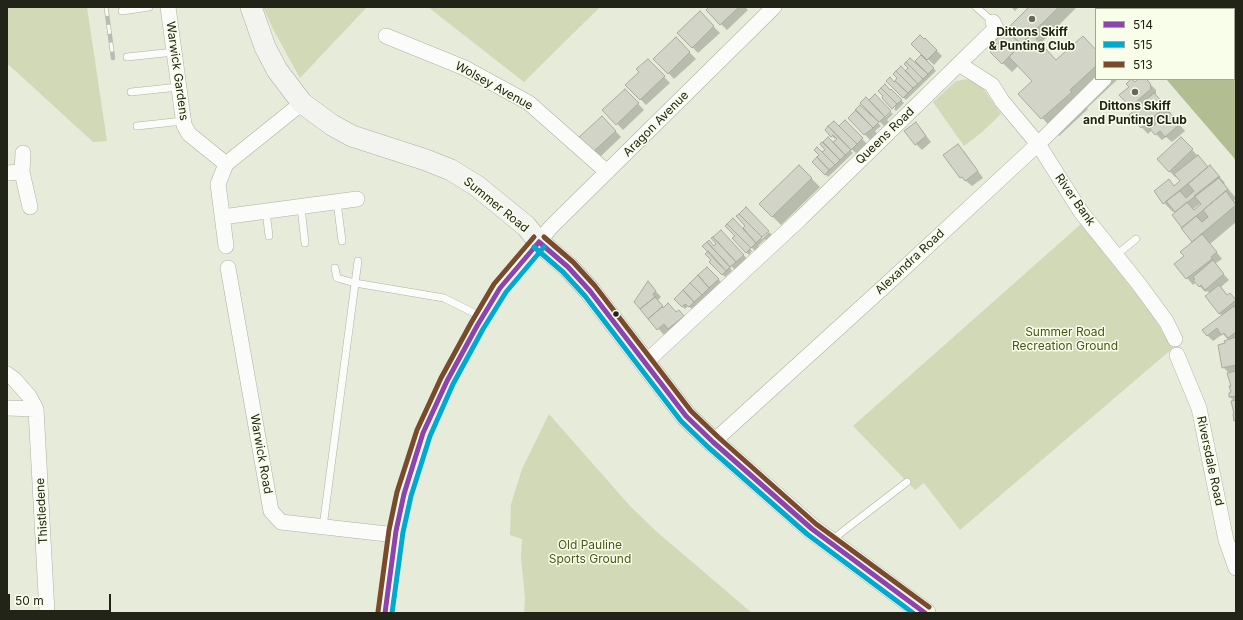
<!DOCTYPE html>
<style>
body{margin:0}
#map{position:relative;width:1243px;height:620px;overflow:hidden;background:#e7ebd9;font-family:Inter,sans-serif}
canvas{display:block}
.frame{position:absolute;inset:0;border:8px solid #212417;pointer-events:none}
.legend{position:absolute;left:1095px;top:8px;width:140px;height:72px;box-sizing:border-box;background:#f9feea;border:1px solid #a3a796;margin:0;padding:5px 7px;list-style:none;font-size:12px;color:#212417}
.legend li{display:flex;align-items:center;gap:8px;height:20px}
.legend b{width:20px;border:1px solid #a3a796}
.scale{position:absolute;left:8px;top:594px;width:103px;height:18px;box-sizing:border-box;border:2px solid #212417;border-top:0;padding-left:5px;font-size:12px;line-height:14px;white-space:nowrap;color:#212417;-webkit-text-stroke:3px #f9feea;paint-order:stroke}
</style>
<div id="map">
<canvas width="1243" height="620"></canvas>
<div class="frame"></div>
<ul class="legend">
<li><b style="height:5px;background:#8e44ad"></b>514</li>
<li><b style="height:5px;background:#00a9ce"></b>515</li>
<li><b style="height:5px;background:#7a4b2a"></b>513</li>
</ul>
<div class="scale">50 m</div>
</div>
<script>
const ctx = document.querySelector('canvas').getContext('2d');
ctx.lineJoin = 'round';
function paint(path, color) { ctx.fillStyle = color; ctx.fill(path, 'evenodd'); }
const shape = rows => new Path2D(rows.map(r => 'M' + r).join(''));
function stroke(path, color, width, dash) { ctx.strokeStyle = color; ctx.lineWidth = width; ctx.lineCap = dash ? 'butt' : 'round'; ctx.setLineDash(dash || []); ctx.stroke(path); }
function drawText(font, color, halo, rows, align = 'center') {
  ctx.font = font + ' Inter,sans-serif'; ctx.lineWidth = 3; ctx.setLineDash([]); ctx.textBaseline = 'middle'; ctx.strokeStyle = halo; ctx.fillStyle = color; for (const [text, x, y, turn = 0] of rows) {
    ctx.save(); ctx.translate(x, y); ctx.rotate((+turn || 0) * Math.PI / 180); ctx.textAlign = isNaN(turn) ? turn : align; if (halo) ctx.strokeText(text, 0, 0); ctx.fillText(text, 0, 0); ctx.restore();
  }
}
const green = shape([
 [7,7,87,7,107,141,93,142,9,65,7,65],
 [263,7,367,7,300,78,274,31],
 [428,7,600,7,524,82],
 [968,79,980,84,1001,114,981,133,964,146,933,102,956,81],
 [1081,224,1149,310,1173,348,960,530,924,483,915,490,853,426],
 [549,414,630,506,657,532,752,613,524,613,525,598,521,557,522,539,510,535,511,504,522,469]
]);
const water = shape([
 [1096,7,1236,7,1236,162,1234,158,1166,79,1234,79,1234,9,1098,9]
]);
const shadow = shape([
 [711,7,745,7,748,10,727,30,707,10],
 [1011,7,1019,7,1015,11],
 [1031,7,1077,7,1040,44,1057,61,1096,50,1096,79,1118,79,1087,108,1088,109,1059,136,1020,94,1033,81,1019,65,1012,72,991,52],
 [700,13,720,33,698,53,679,33],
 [676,39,696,59,674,79,655,59],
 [925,39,942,56,934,65,912,44],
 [921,56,936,71,906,100,887,81,894,83],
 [648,60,670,83,646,105,627,85,640,72],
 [1139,79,1145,79,1156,90,1156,96,1171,113,1170,114,1185,131,1172,142,1166,137,1162,140,1152,130,1148,134,1130,115,1135,111,1120,95],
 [625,90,644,110,623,130,604,110],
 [891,90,904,103,896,111,894,109,895,108,890,91],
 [875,96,890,111,883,117,885,118,891,112,893,114,887,120,890,124,886,128,861,103,869,102],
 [860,106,881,126,875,131,878,135,871,141,849,118],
 [602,117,621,137,600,157,580,137],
 [845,121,868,145,858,155,848,146,847,147,853,153,828,177,814,162,827,150,821,144,828,139,833,144,838,139,836,137,835,139,826,130,839,127],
 [916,123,931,142,922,150,916,144],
 [1181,138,1209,168,1216,173,1225,183,1224,184,1236,198,1234,201,1236,203,1236,222,1210,244,1222,259,1216,263,1216,266,1229,280,1221,287,1228,296,1230,294,1236,300,1236,421,1235,402,1230,397,1230,394,1232,393,1232,387,1230,374,1223,367,1226,344,1229,341,1223,334,1213,341,1207,335,1222,316,1206,296,1210,293,1207,291,1205,292,1196,282,1193,285,1175,264,1185,256,1194,242,1174,215,1177,213,1175,211,1173,212,1164,203,1169,180,1175,187,1182,181,1177,176,1175,177,1158,159],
 [1201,203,1202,204,1195,211,1193,209],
 [964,151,983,178,972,186,961,177],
 [799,166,820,187,781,225,760,204],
 [747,226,762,239,769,232,774,237,768,243,765,239,758,246,762,249,757,253,751,247,749,248,752,251,749,255,733,239],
 [727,237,749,261,737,272,731,266,730,267,732,271,725,277,710,262,713,260,714,247],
 [707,268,724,285,716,293,713,290,692,309,688,306,685,309,675,299],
 [654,289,661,297,658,300,664,308,677,313,679,312,685,317,664,335,635,302]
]);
const building = shape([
 [709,7,739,7,720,25,706,10,709,7],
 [1029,7,1059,7,1021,44,1006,30,1029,7],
 [700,11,714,26,692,48,677,33,700,11],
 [1006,30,1021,44,1002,64,990,52,997,44,994,42,1006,30],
 [1032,34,1056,60,1083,36,1096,50,1096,66,1070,90,1072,92,1041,119,1018,94,1032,81,1009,57,1032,34],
 [920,35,924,39,925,38,937,50,927,60,911,44,920,35],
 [676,37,690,52,668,74,653,59,676,37],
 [921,55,934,68,928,74,915,61,921,55],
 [910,58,928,74,923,79,906,62,910,58],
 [648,59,665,76,640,100,625,85,639,72,636,69,648,59],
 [906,62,923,79,918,84,905,71,908,68,904,64,906,62],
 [901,66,918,84,913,88,896,71,901,66],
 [896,71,913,88,908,93,895,81,897,78,893,74,896,71],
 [890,77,894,82,895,81,908,93,903,98,886,81,890,77],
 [1131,79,1135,82,1138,79,1146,79,1150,83,1151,89,1130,107,1119,95,1129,87,1126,84,1131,79],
 [885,84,890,90,891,89,902,100,897,104,881,88,885,84],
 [881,88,897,104,892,109,882,98,883,96,878,91,881,88],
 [625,89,639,103,616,125,602,110,625,89],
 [1154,93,1166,106,1141,128,1129,115,1154,93],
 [875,94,891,111,885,117,869,100,875,94],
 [866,97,885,117,879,122,860,103,866,97],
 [860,105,879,122,873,128,855,110,860,105],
 [856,110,873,128,864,135,848,118,856,110],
 [1169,112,1180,124,1165,137,1160,131,1155,135,1150,129,1169,112],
 [602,116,616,131,593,152,579,137,602,116],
 [845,120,863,138,857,144,839,126,845,120],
 [834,121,857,144,851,150,828,126,834,121],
 [916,122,926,136,915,145,904,131,916,122],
 [828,126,851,150,845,155,833,142,837,139,833,135,831,137,825,130,828,126],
 [828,137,845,155,840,160,823,142,828,137],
 [1181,137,1193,149,1169,172,1157,159,1181,137],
 [822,142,840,160,835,165,822,152,825,150,820,144,822,142],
 [958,144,978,171,965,181,962,177,960,178,943,155,958,144],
 [817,147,835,165,829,170,817,157,819,155,814,150,817,147],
 [1198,155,1208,167,1163,204,1154,191,1169,179,1174,186,1180,181,1174,174,1198,155],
 [817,157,829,170,825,175,812,162,817,157],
 [799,165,812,178,772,217,759,204,799,165],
 [1210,165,1220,177,1175,212,1166,201,1180,191,1186,198,1194,191,1188,184,1210,165],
 [1218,177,1228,189,1182,228,1172,215,1187,202,1194,210,1201,204,1194,196,1218,177],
 [1226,191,1236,205,1192,242,1181,228,1196,216,1202,222,1208,217,1203,210,1226,191],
 [746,207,769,231,762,237,739,214,746,207],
 [739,214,762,237,756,243,743,228,745,226,736,216,739,214],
 [733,218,756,243,751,248,727,224,733,218],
 [727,224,751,248,746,253,732,238,735,236,725,226,727,224],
 [721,230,744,255,736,262,713,237,721,230],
 [1202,234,1217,252,1211,257,1212,259,1186,279,1174,264,1184,256,1180,252,1202,234],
 [713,237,736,262,730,267,707,242,709,240,714,246,716,244,711,238,713,237],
 [707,242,730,267,726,271,702,246,707,242],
 [708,251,726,271,722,275,709,262,711,260,705,254,708,251],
 [1213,260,1224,274,1205,290,1201,285,1199,287,1193,280,1195,279,1193,277,1213,260],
 [707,267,719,279,709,288,698,275,707,267],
 [698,275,709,288,702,295,690,283,698,275],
 [648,281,656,291,653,294,655,297,640,309,634,302,648,281],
 [690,283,702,295,694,302,683,290,690,283],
 [1219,285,1227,295,1230,293,1236,300,1219,314,1205,296,1219,285],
 [683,290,694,302,689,307,685,304,682,307,674,299,683,290],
 [655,297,663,306,648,319,640,309,655,297],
 [668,303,676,312,679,310,684,316,668,329,664,324,657,330,648,319,662,307,663,308,668,303],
 [1234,306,1236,309,1236,332,1228,338,1224,333,1221,335,1217,328,1207,336,1202,330,1234,306],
 [1236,337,1236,365,1222,368,1218,345,1225,343,1224,341,1236,337],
 [1236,371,1236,396,1229,397,1229,393,1231,392,1229,386,1231,386,1227,373,1236,371],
 [1236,400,1236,420,1234,421,1233,414,1234,414,1231,401,1236,400]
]);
const lane = shape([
 [976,7,993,22],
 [122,11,149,7],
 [127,57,174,52],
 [131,92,179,87],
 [137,126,183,121],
 [337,202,342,241],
 [301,207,305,243],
 [266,211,269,236],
 [1116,255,1136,239],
 [335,268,337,278,355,283,444,298,482,317],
 [323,527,358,261],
 [832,541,842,532,907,482]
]);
const street = shape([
 [168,7,184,125,189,134,226,164,302,103],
 [386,36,465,68,529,103,607,172],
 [959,64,992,85,1002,101,1038,144,1081,212,1138,283,1166,321,1175,339],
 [23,153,22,172,30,207],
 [7,173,22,172],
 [222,217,357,199],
 [226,246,218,184,226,164],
 [228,268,271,511,281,522,396,535],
 [1177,355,1199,408,1226,540,1236,568],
 [646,362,800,219,959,64,996,28,993,22],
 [7,374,14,379,29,396,36,409,47,613],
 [7,408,36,409],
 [713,442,887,284,1038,144,1104,79],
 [385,613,396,531,404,494,423,433,447,381,477,326,500,288,551,227,774,7]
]);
const secondary = shape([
 [251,7,265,47,277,70,302,103,332,125,352,136,426,160,451,170,477,186,526,226,539,242,568,267,590,291,686,416,713,442,812,529,925,613]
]);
const rail = shape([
 [106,7,113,58]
]);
const bus1 = shape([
 [539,242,568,267,590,291,686,416,713,442,812,529,925,613],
 [385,613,396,531,404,494,423,433,447,381,477,326,500,288,539,242]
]);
const bus2 = shape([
 [534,247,563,272,585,296,681,421,708,447,807,534,913,613],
 [392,613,403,532,411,496,430,436,453,384,483,329,506,292,544,247]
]);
const bus3 = shape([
 [544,237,573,262,595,286,691,411,718,437,816,524,929,607],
 [378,612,389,530,397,492,417,430,441,378,471,323,494,284,534,237]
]);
const markers = [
 [1032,19,4,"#666a5b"],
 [1135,92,4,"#666a5b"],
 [616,314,3.5,"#212417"]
];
const poiNames = [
 ["Dittons Skiff",1032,32],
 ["& Punting Club",1032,46],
 ["Dittons Skiff",1135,106],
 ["and Punting CLub",1135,120]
];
const streetNames = [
 ["Warwick Gardens",177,71,82],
 ["Wolsey Avenue",494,86,29],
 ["Aragon Avenue",656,124,-45],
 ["Queens Road",885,136,-44],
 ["River Bank",1075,200,55],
 ["Summer Road",496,205,39],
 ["Alexandra Road",910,262,-43],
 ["Warwick Road",261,454,80],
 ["Riversdale Road",1210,461,78],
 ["Thistledene",42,511,-93]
];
const parkNames = [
 ["Summer Road",1065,332],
 ["Recreation Ground",1065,346],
 ["Old Pauline",590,545],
 ["Sports Ground",590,559]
];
paint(green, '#d2d9b6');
paint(water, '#b3bd92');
paint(shadow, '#0003');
paint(building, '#d1d4c6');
stroke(building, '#a8ab9d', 1);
stroke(lane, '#adb1a3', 8);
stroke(street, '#adb1a3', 16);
stroke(secondary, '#adb1a3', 22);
stroke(lane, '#fbfcf9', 7);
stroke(street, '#fbfcf9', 15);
stroke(secondary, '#f3f4ef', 21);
stroke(rail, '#babbb6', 4.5);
stroke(rail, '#f9feea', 3, [9]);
stroke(bus1, '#8e44ad', 5);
stroke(bus2, '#00a9ce', 5);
stroke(bus3, '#7a4b2a', 5);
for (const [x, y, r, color] of markers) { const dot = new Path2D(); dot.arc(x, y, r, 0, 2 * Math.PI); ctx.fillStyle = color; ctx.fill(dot); stroke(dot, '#f9feea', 1.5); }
drawText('bold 12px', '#212417', '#f9feea', poiNames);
drawText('12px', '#212417', '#f9feea', streetNames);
drawText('12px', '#4a5519', '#f9feea', parkNames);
</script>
